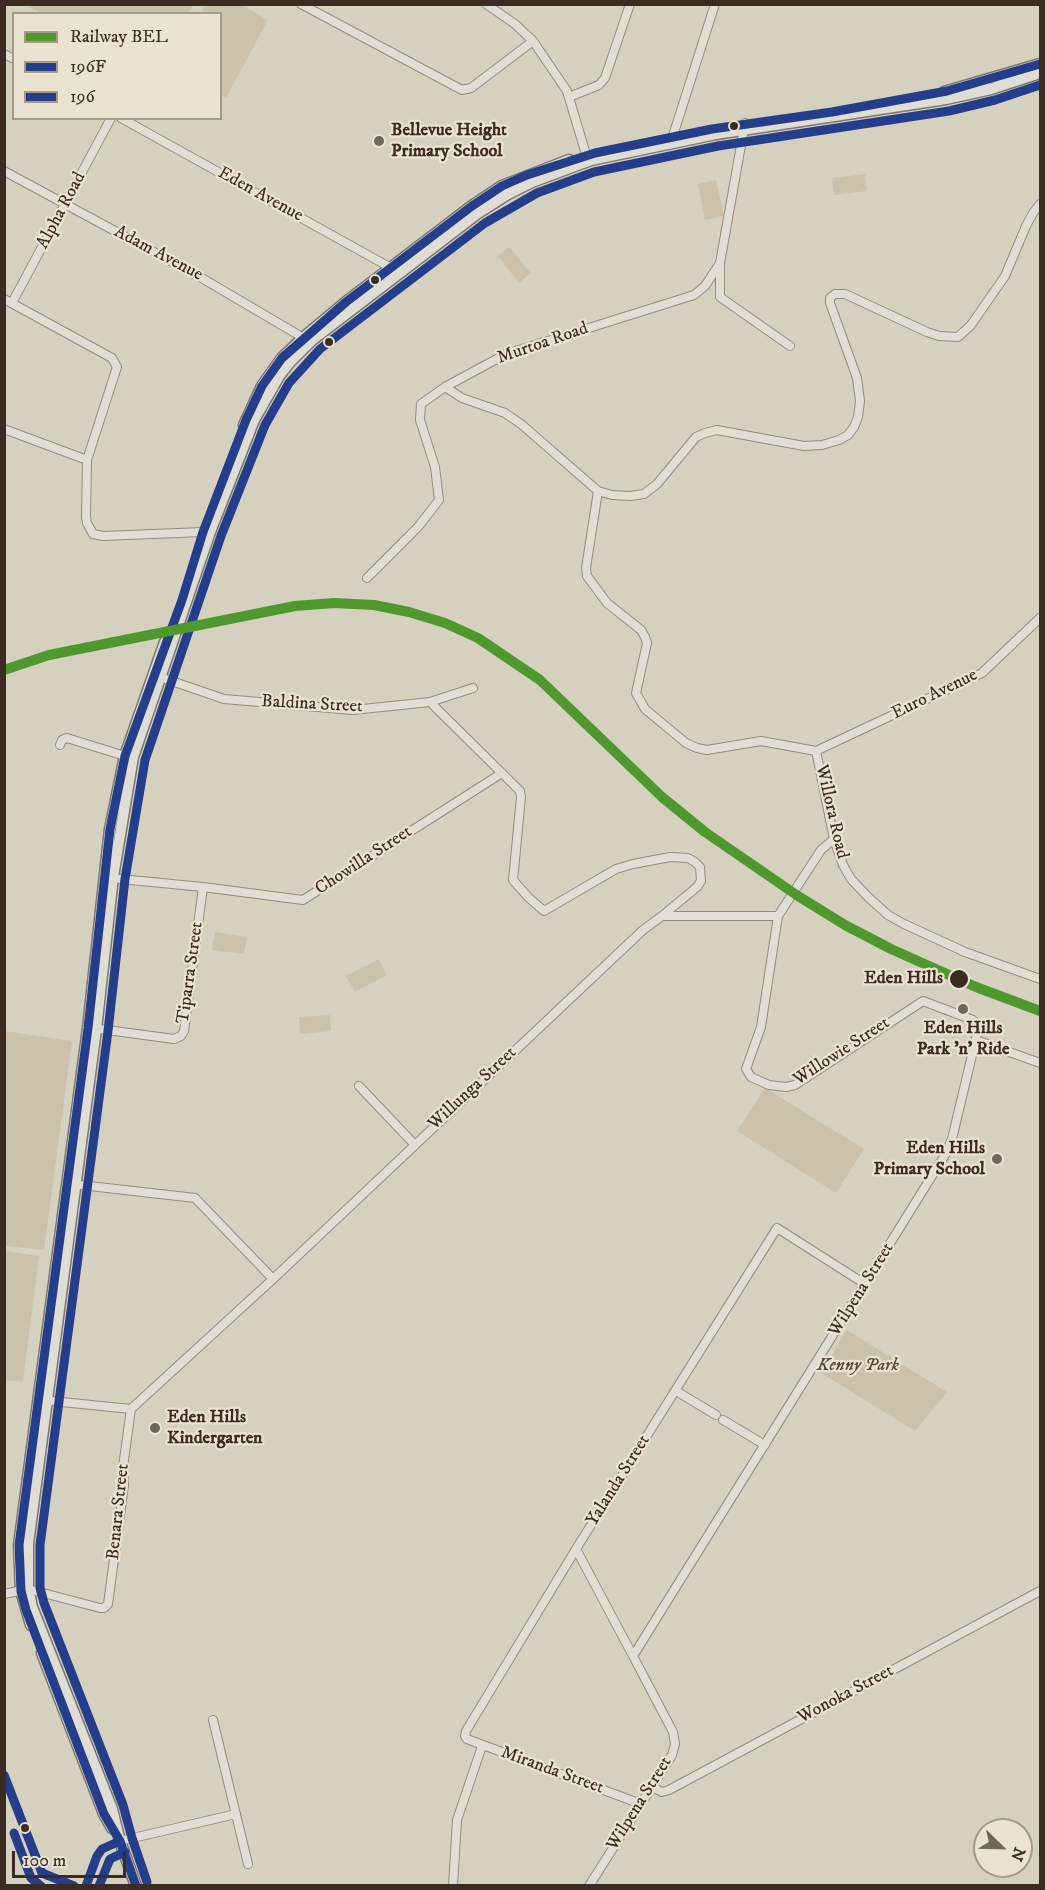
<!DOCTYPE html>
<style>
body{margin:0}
#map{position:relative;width:1045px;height:1890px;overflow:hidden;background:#d6d0bf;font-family:"IM FELL DW Pica",serif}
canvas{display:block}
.frame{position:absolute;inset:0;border:6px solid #3c2b22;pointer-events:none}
.legend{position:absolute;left:12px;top:12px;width:210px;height:108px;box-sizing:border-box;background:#ebe3cf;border:2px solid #a5998a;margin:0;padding:8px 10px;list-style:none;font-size:18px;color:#3c2b22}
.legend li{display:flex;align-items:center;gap:12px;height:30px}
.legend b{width:30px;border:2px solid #a5998a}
.north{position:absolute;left:973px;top:1818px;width:60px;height:60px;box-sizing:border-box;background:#ebe3cf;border:2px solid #a5998a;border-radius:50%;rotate:113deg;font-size:16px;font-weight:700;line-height:24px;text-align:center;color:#3c2b22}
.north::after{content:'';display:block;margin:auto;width:21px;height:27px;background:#726559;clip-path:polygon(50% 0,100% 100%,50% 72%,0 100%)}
.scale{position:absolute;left:12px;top:1851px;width:114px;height:27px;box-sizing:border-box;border:3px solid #3c2b22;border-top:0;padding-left:8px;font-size:18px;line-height:21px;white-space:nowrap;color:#3c2b22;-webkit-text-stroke:4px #ebe3cf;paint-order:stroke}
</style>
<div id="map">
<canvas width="1045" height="1890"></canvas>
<div class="frame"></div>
<ul class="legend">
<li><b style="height:8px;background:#4f982e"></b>Railway BEL</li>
<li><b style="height:8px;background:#243e8c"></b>196F</li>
<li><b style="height:8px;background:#243e8c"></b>196</li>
</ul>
<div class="north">N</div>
<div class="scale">100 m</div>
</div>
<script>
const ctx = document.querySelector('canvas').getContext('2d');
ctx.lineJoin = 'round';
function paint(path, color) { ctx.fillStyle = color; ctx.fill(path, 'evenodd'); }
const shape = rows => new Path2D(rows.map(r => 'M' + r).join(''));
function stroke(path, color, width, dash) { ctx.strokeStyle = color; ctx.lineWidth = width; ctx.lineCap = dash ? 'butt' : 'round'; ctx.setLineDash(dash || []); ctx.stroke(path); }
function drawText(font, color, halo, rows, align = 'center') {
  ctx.font = font + ' "IM FELL DW Pica",serif'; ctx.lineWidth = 4.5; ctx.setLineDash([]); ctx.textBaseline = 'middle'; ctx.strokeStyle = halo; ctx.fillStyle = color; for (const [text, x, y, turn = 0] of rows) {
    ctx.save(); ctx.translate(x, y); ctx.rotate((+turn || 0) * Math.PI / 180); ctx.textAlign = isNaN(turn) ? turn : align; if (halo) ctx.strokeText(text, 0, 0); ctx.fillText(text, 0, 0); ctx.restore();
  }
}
const green = shape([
 [26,5,193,5,188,14,42,13],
 [206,5,241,5,268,20,226,98,221,95,220,14,201,13],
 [865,174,867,191,834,195,832,178],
 [716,180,724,216,705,220,698,184],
 [509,247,531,273,519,283,498,256],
 [215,932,247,937,244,954,212,950],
 [379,959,387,975,355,992,346,976],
 [330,1015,331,1031,300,1034,299,1017],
 [5,1031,72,1041,44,1250,5,1246],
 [765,1088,864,1149,836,1193,737,1131],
 [5,1251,39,1256,23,1382,5,1380],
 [847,1330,947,1392,915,1431,821,1373]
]);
const street = shape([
 [301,4,462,90,471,88,533,41],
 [486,4,515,24,533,41,567,91,588,161],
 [4,54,14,59],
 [569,97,599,85,605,78,630,4],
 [121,118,393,269],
 [670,145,715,4],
 [4,171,200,277,307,340],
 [720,265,720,297,790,346],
 [4,299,112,358,117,367,87,460],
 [12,303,111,118],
 [445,387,462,398,505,413,521,424,598,491,586,568,587,576,607,603,641,630,645,637,647,643,636,693,645,709,686,743,697,748,707,750,761,741,816,751,834,839,843,865,851,879,868,897,888,915,904,924,965,952,1040,979],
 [4,429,87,460,86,517,87,523,93,534,103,536,203,532],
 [598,491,612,495,630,496,644,494,657,484,696,437,705,433,717,430,804,446,822,445,839,440,848,435,854,427,858,417,860,401,857,378,830,303,830,298,835,294,845,294,927,332,939,336,958,337,971,325,1005,276,1026,226,1033,213,1040,204],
 [367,578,418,527,439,500,435,467,420,420,421,404,445,387,506,354,694,295,705,286,720,263,745,123],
 [157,676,224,699,353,710,430,702,473,688],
 [430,702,520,791,521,797,513,880,529,898,544,911,616,869,633,864,670,857,688,858,695,862,700,867,701,881,697,887,662,916],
 [60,745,62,740,67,738,125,756],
 [816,751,982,673,1040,618],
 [110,878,203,887,303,900,502,773],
 [92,1028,174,1039,181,1036,184,1031,203,887],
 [976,1040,1040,1063],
 [359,1086,414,1144],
 [72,1184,195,1198,273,1279],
 [676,1391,716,1415],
 [42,1400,131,1409],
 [131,1409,273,1279,643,930,662,916,778,916,821,850,834,839],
 [723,1420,765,1445],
 [576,1549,633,1656],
 [4,1594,28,1589,100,1608,104,1608,108,1604,124,1485,123,1467,131,1409],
 [213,1720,248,1864],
 [652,1787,662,1792,669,1790,1040,1591],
 [641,1804,467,1739,465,1736,466,1731,576,1549,777,1228,865,1284],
 [120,1841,236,1814],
 [453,1886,457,1820,482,1746],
 [589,1886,672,1755,675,1744,673,1732,633,1656,945,1155,952,1139,978,1030,977,1025,973,1020,923,1001,795,1085,786,1087,769,1085,751,1077,746,1069,761,1027,778,916]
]);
const secondary = shape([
 [944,92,1040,64],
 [244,425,262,386,282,358,304,337,346,302,472,206,502,186,569,160],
 [31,1625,21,1591,19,1545,88,1028,110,829,125,756,165,642],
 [42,1653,104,1814,112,1828],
 [136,1886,120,1841,112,1809,32,1607,28,1589,28,1544,96,1029,113,877,133,757,210,532,254,420,279,376,290,362,312,340,478,213,508,194,532,182,591,160,716,134,946,99,991,89,1040,73]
]);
const bus1 = shape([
 [4,1775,42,1873,74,1886],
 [86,1886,97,1856,102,1849,120,1841],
 [136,1886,120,1841,104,1814,26,1610,21,1591,19,1545,88,1028,110,829,125,756,182,600,203,532,246,420,262,386,282,358,346,302,472,206,502,186,527,175,595,153,712,129,832,112,947,91,1040,64]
]);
const bus2 = shape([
 [14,1833,31,1878,41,1886],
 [147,1882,132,1838,123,1805,44,1603,40,1588,40,1545,108,1031,125,879,145,760,221,536,265,425,289,383,320,349,485,223,537,193,594,172,718,146,949,111,995,100,1040,85],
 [99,1886,110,1859,125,1852]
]);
const rail1 = shape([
 [4,670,49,655,295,606,334,603,374,605,409,612,445,623,478,638,540,680,662,797,705,832,798,896,845,925,891,949,976,987,1040,1011]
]);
const markers = [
 [734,126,5,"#3c2b22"],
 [379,141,6,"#726559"],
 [375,280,5,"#3c2b22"],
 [329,342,5,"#3c2b22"],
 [959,979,10,"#3c2b22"],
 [963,1009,6,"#726559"],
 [997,1159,6,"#726559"],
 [155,1428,6,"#726559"],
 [25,1828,5,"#3c2b22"]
];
const poiNames = [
 ["Bellevue Height",391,131],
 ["Primary School",391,152],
 ["Eden Hills",963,1029,"center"],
 ["Park 'n' Ride",963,1050,"center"],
 ["Eden Hills",985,1149,"right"],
 ["Primary School",985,1170,"right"],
 ["Eden Hills",167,1418],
 ["Kindergarten",167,1439]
];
const streetNames = [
 ["Eden Avenue",260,195,29],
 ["Alpha Road",62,211,-62],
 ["Adam Avenue",158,254,28],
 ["Murtoa Road",543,344,-19],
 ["Euro Avenue",935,695,-26],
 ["Baldina Street",312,705,3],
 ["Willora Road",831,812,77],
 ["Chowilla Street",364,861,-33],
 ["Tiparra Street",191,973,-82],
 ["Willowie Street",842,1052,-33],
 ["Willunga Street",473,1089,-43],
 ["Wilpena Street",862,1290,-58],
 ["Yalanda Street",619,1481,-58],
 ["Benara Street",119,1512,-84],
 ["Wonoka Street",846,1695,-28],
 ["Miranda Street",552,1771,20],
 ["Wilpena Street",640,1804,-58]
];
const stopNames = [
 ["Eden Hills",943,979]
];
const parkNames = [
 ["Kenny Park",858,1366]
];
paint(green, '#ccc2ac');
stroke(street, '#928d82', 10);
stroke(secondary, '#7d776d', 13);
stroke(street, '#e0ddd4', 8);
stroke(secondary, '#e0ddd4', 10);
stroke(bus1, '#243e8c', 9);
stroke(bus2, '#243e8c', 9);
stroke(rail1, '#4f982e', 10);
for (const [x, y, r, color] of markers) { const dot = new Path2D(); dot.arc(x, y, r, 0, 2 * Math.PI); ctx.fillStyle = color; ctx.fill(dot); stroke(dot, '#ebe3cf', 2); }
drawText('bold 18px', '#3c2b22', '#ebe3cf', poiNames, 'left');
drawText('18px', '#3c2b22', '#ebe3cf', streetNames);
drawText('bold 18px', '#3c2b22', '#ebe3cf', stopNames, 'right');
drawText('italic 18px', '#57473a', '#ebe3cf', parkNames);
</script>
